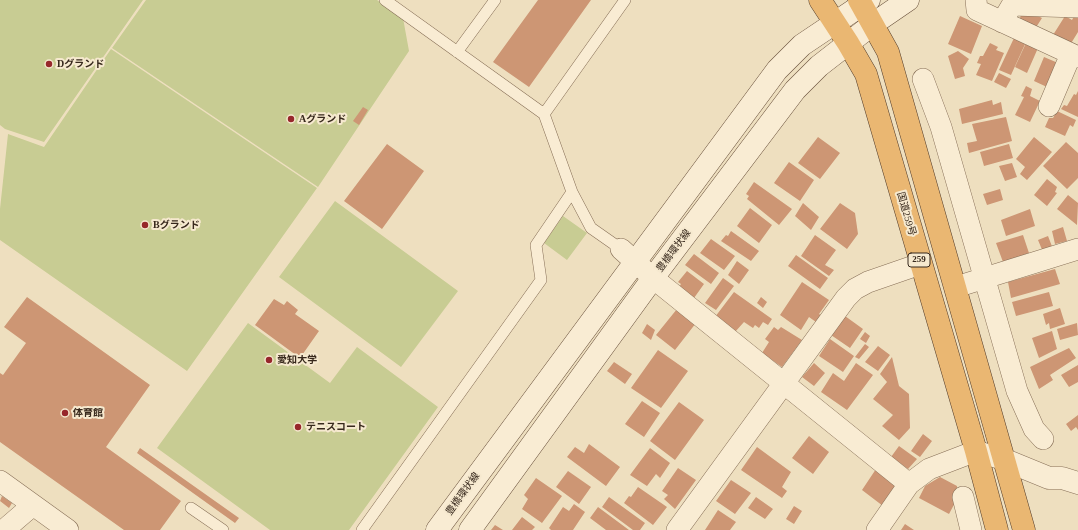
<!DOCTYPE html>
<meta charset="utf-8">
<style>
body{margin:0}
canvas{display:block;background:#eedfbf}
</style>
<canvas width="1078" height="530"></canvas>
<script>
const ctx = document.querySelector('canvas').getContext('2d');
ctx.lineJoin = 'round';
function paint(path, color) { ctx.fillStyle = color; ctx.fill(path, 'evenodd'); }
const shape = rows => new Path2D(rows.map(r => 'M' + r).join(''));
function stroke(path, color, width, dash) { ctx.strokeStyle = color; ctx.lineWidth = width; ctx.lineCap = dash ? 'butt' : 'round'; ctx.setLineDash(dash || []); ctx.stroke(path); }
function drawText(font, color, halo, rows, align = 'center') {
  ctx.font = font + ' "Times New Roman","Noto Sans JP",serif'; ctx.lineWidth = 4; ctx.setLineDash([]); ctx.textBaseline = 'middle'; ctx.strokeStyle = halo; ctx.fillStyle = color; for (const [text, x, y, turn = 0] of rows) {
    ctx.save(); ctx.translate(x, y); ctx.rotate((+turn || 0) * Math.PI / 180); ctx.textAlign = isNaN(turn) ? turn : align; if (halo) ctx.strokeText(text, 0, 0); ctx.fillText(text, 0, 0); ctx.restore();
  }
}
const green = shape([
 [0,0,143,0,44,142,5,129,0,125],
 [146,0,377,0,403,18,409,51,318,187,112,48],
 [111,49,317,188,187,371,0,240,0,209,8,134,44,147],
 [335,201,458,291,401,367,279,277],
 [563,216,587,233,567,260,544,243],
 [248,323,330,383,357,347,438,407,349,530,270,530,157,448]
]);
const building = shape([
 [538,0,591,0,529,87,493,62],
 [1030,12,1042,18,1035,29,1019,20,1022,13],
 [1075,14,1078,16,1078,32,1070,45,1053,35,1065,16,1072,20],
 [960,16,982,26,971,54,948,44],
 [1014,38,1026,42,1011,75,999,70],
 [990,43,998,47,996,50,1004,53,992,81,976,75,981,64,977,63,980,56,983,56],
 [1026,43,1038,48,1027,73,1015,67],
 [958,51,969,59,963,68,965,76,955,79,948,56],
 [1044,57,1058,63,1047,87,1034,81],
 [999,73,1011,79,1006,88,994,82],
 [1026,86,1032,89,1030,96,1040,101,1030,122,1015,115,1024,97,1021,96],
 [1078,91,1078,117,1061,109,1064,105,1067,106,1074,94,1076,95],
 [992,100,993,105,1001,102,1003,114,962,124,959,109],
 [363,107,368,110,359,125,353,121],
 [1057,111,1076,120,1073,127,1070,125,1065,136,1045,127,1049,118,1053,118],
 [1006,117,1012,141,969,153,967,143,977,141,972,124],
 [818,137,840,153,820,179,798,163],
 [1034,137,1052,152,1027,180,1020,174,1025,167,1016,159],
 [1066,142,1078,153,1078,178,1067,189,1043,166],
 [387,144,424,171,382,229,344,201],
 [1009,144,1013,158,984,166,980,152],
 [789,162,814,180,800,201,774,183],
 [1012,163,1017,177,1005,181,999,166],
 [1047,179,1057,187,1055,192,1057,193,1047,206,1034,195],
 [754,182,792,209,779,225,747,199,749,196,746,194],
 [1000,189,1003,200,987,205,983,194],
 [1068,195,1078,203,1077,225,1057,209],
 [803,203,819,217,811,230,795,216],
 [840,203,855,213,858,234,847,249,820,229],
 [750,208,772,225,759,243,737,226],
 [1030,209,1035,226,1006,236,1001,220],
 [1063,227,1067,241,1055,244,1052,231],
 [731,231,759,251,751,261,721,241,726,235,728,236],
 [815,235,836,250,825,265,834,270,829,276,801,256],
 [1023,235,1029,253,1003,262,996,243],
 [1048,236,1053,249,1043,252,1038,240],
 [711,239,735,256,724,270,700,253],
 [694,254,719,273,711,284,685,265],
 [796,255,828,278,820,289,788,266],
 [737,261,749,270,739,284,728,275],
 [1055,269,1060,284,1011,298,1008,282],
 [687,271,704,284,694,298,679,287,681,284,678,282],
 [723,278,734,286,716,310,705,303],
 [802,282,829,300,819,314,822,316,816,322,809,317,801,330,780,315],
 [734,292,772,319,768,325,763,322,759,328,755,325,753,328,744,322,735,332,715,317],
 [1049,292,1053,306,1016,316,1012,302],
 [27,297,150,385,106,447,181,501,160,530,124,530,0,442,0,373,3,375,26,343,4,327],
 [761,297,767,302,763,308,757,303],
 [274,299,284,305,287,301,298,310,295,314,319,331,300,358,255,325],
 [1060,308,1065,324,1050,329,1049,323,1046,325,1043,314],
 [677,309,696,323,675,350,656,335],
 [845,316,863,329,850,348,831,335],
 [1077,323,1078,335,1060,340,1057,329],
 [647,324,655,330,651,340,642,333],
 [774,327,778,330,781,327,802,340,782,367,762,353,769,342,765,339],
 [1052,331,1057,349,1039,358,1032,338],
 [865,332,870,336,866,343,860,339],
 [830,339,854,356,843,372,819,356],
 [865,344,869,347,859,359,855,357],
 [878,346,890,355,878,371,865,362],
 [1069,348,1076,358,1050,375,1053,380,1039,389,1030,367],
 [658,350,688,371,661,408,631,388],
 [892,357,899,386,909,394,910,428,899,440,882,426,893,415,873,399,887,382,880,374],
 [614,362,632,374,625,384,607,371],
 [814,363,825,373,814,386,802,377],
 [856,363,873,375,847,410,821,392,833,373,844,381],
 [1078,365,1078,382,1069,387,1061,375],
 [642,401,660,413,644,437,625,424],
 [679,402,704,420,675,460,650,441],
 [1078,415,1078,430,1076,427,1071,431,1066,424],
 [923,434,932,441,920,457,911,451],
 [809,436,829,452,813,474,792,458],
 [589,444,620,467,606,486,567,457,575,447,584,453],
 [899,446,917,459,908,469,891,457],
 [757,447,791,472,782,487,787,491,782,498,741,470],
 [140,448,239,518,235,523,137,453],
 [650,448,670,463,660,478,656,474,647,486,630,475],
 [678,468,696,480,675,509,664,499,668,495,662,491],
 [876,469,894,482,895,490,883,506,862,490],
 [568,471,591,487,579,504,556,487],
 [940,477,957,486,957,499,949,514,919,498,925,486],
 [536,478,562,496,542,523,522,509,528,499,524,495],
 [731,480,751,493,735,514,716,501],
 [638,487,667,507,653,525,624,503,629,496,631,497],
 [2,496,12,503,9,508,0,501],
 [609,497,645,523,640,530,633,530,602,507],
 [756,497,773,509,765,519,748,508],
 [574,504,585,512,573,530,551,530,549,528,563,507,569,511],
 [794,506,802,511,794,524,786,519],
 [598,507,629,530,606,530,590,518],
 [718,510,736,522,730,530,705,530],
 [522,517,535,527,532,530,512,530],
 [905,524,914,530,901,530],
 [495,525,503,530,491,530]
]);
const service = shape([
 [385,0,544,114,572,192,591,228,621,249],
 [457,52,495,0],
 [544,114,625,0],
 [191,508,223,530],
 [362,530,541,280,536,245,572,192]
]);
const minor = shape([
 [976,0,977,10,1078,57],
 [1002,22,1012,5,1078,7],
 [923,79,941,127,1017,391,1034,429,1043,439],
 [1049,106,1071,54],
 [621,249,653,278,909,484],
 [956,287,1078,249],
 [0,481,68,530],
 [963,497,971,530],
 [4,530,33,505],
 [677,530,846,298,855,289,868,282,920,264],
 [877,530,909,484,929,469,976,451,1005,460]
]);
const tertiary = shape([
 [1005,460,1049,478,1062,478,1078,483]
]);
const secondary = shape([
 [437,530,777,70,802,45,869,0],
 [470,530,653,278,795,90,819,66,873,24,908,0]
]);
const trunk = shape([
 [820,0,848,43,866,74,976,451,997,530],
 [859,0,888,52,1024,530]
]);
const markers = [
 [49,64,4,"#97272b"],
 [291,119,4,"#97272b"],
 [145,225,4,"#97272b"],
 [269,360,4,"#97272b"],
 [65,413,4,"#97272b"],
 [298,427,4,"#97272b"]
];
const shields = [
 [919,260,22]
];
const shieldNames = [
 ["259",919,260]
];
const poiNames = [
 ["Dグランド",57,64],
 ["Aグランド",299,119],
 ["Bグランド",153,225],
 ["愛知大学",277,360],
 ["体育館",73,413],
 ["テニスコート",306,427]
];
const streetNames = [
 ["国道259号",906,214,74],
 ["豊橋環状線",674,251,-53],
 ["豊橋環状線",463,494,-54]
];
paint(green, '#c8cc93');
paint(building, '#cd9674');
stroke(service, '#876f57', 12);
stroke(minor, '#876f57', 22);
stroke(tertiary, '#876f57', 23);
stroke(secondary, '#69503b', 23);
stroke(trunk, '#553e2c', 23);
stroke(service, '#f9ecd3', 11);
stroke(minor, '#f9ecd3', 21);
stroke(tertiary, '#f9ecd3', 22);
stroke(secondary, '#f9ecd3', 22);
stroke(trunk, '#eab772', 22);
for (const [x, y, r, color] of markers) { const dot = new Path2D(); dot.arc(x, y, r, 0, 2 * Math.PI); ctx.fillStyle = color; ctx.fill(dot); stroke(dot, '#f6e9cf', 1.5); }
for (const [x, y, w] of shields) { const box = new Path2D(); box.roundRect(x - w / 2, y - 7, w, 14, 3); ctx.fillStyle = '#f6e9cf'; ctx.fill(box); stroke(box, '#37281c', 1); }
drawText('bold 9px', '#37281c', null, shieldNames);
drawText('bold 10px', '#37281c', '#f6e9cf', poiNames, 'left');
drawText('10px', '#37281c', '#f6e9cf', streetNames);
</script>
